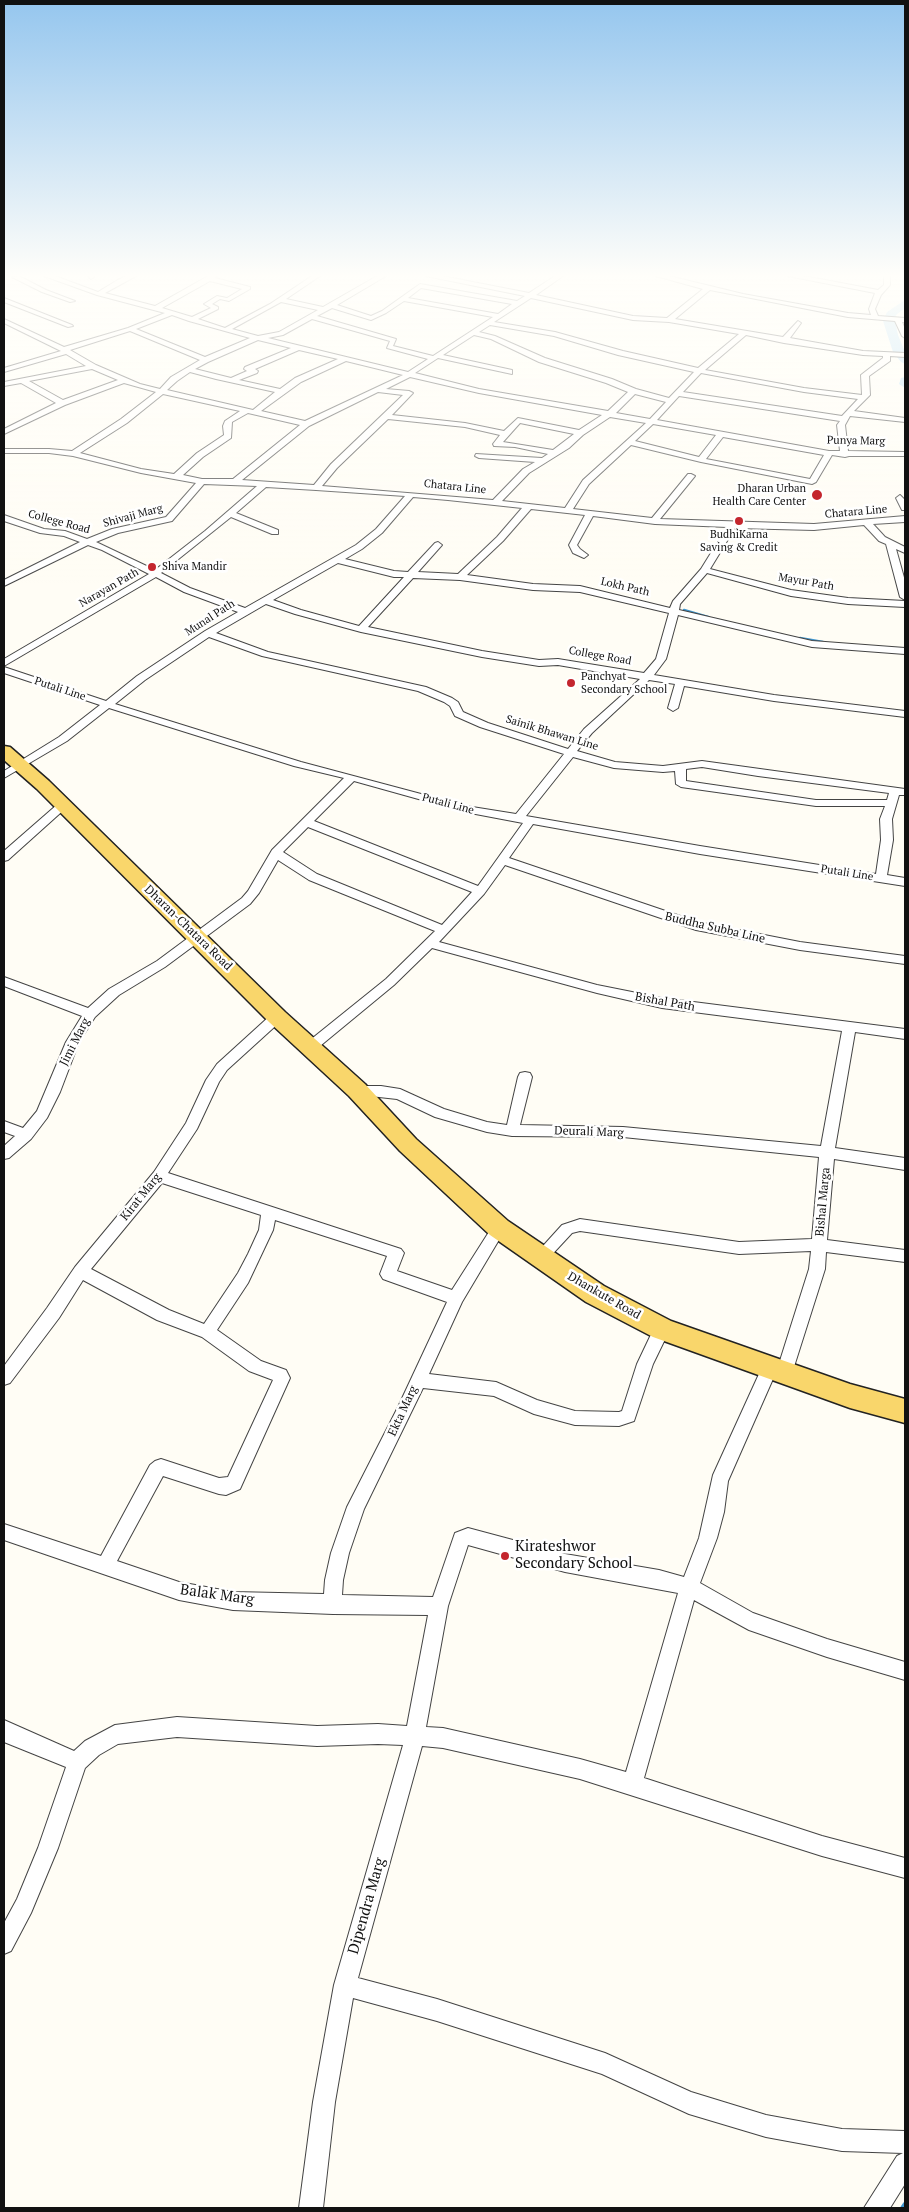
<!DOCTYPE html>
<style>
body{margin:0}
#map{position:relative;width:909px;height:2212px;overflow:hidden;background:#fffdf5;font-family:"PT Serif",serif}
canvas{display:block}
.frame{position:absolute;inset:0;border:5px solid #111;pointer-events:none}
</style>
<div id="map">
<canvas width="909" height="2212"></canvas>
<div class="frame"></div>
</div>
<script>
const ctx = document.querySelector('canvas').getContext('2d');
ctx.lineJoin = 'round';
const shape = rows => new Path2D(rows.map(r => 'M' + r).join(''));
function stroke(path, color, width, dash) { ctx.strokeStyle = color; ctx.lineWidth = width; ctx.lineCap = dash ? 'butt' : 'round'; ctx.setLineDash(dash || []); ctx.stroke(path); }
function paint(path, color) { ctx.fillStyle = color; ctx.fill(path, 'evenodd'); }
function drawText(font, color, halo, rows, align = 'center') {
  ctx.font = font + ' "PT Serif",serif'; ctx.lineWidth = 5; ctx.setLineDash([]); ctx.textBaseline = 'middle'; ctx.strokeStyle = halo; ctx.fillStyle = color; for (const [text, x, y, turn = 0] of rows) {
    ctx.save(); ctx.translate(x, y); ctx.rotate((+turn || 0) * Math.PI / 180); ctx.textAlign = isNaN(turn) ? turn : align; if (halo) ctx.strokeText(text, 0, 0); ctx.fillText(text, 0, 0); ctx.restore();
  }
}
const streamFar1 = shape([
 [684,610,708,617],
 [800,638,823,642]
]);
const stream = shape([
 [903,2208,905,2205]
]);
const river = shape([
 [905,300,905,308,896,315,895,321,898,335,905,352,905,364,901,362,893,352,883,321,887,312,905,300],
 [905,377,905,388,899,384,901,378,905,377]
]);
const street = shape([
 [19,276,46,290,75,301,70,302,42,292,12,277,19,276],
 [44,276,55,276,98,292,116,281,126,276,136,276,105,293,155,306,208,276,217,276,215,278,250,287,250,289,229,301,220,299,212,304,218,307,218,309,198,319,225,328,270,304,312,276,320,276,286,299,323,307,377,276,386,276,337,305,371,316,382,311,420,284,517,301,525,296,426,276,442,276,529,293,555,276,563,276,536,295,633,316,667,318,703,289,656,276,669,276,743,294,848,313,871,315,869,309,875,293,788,276,804,276,878,290,884,285,884,276,890,276,890,285,881,295,875,309,878,316,905,318,905,322,902,322,905,329,905,338,902,336,895,321,848,317,710,290,675,319,783,337,798,321,801,323,790,338,863,351,905,353,905,357,890,356,890,361,869,376,870,395,854,411,905,418,905,422,850,416,845,425,848,451,905,452,905,456,849,456,845,457,832,455,816,482,812,484,701,462,631,445,589,484,573,509,652,518,688,474,691,474,695,476,660,519,814,524,905,516,905,522,873,524,885,537,905,547,905,553,896,549,905,581,905,600,900,597,886,544,879,541,864,525,814,530,735,528,710,569,791,590,848,598,905,601,905,607,848,604,791,596,707,573,680,604,679,610,812,641,905,648,905,654,812,647,678,615,666,659,654,675,774,695,905,711,905,717,774,701,684,686,678,708,673,711,668,708,675,684,649,680,592,733,577,751,615,762,663,766,702,761,905,789,905,795,899,795,892,819,893,840,887,875,905,878,905,886,700,854,533,824,509,858,698,922,800,942,905,956,905,964,800,950,696,930,505,865,484,894,439,942,597,985,662,998,905,1029,905,1039,855,1032,835,1148,905,1158,905,1170,834,1159,827,1240,905,1250,905,1262,826,1252,825,1269,792,1373,790,1378,784,1380,778,1378,776,1372,728,1481,724,1512,717,1538,700,1583,753,1613,827,1639,905,1662,905,1680,827,1657,749,1630,694,1600,644,1778,822,1836,905,1858,905,1878,822,1856,580,1779,443,1748,422,1746,358,1978,437,1999,605,2053,691,2092,766,2115,842,2129,905,2131,905,2184,890,2208,864,2208,897,2156,903,2153,842,2151,766,2137,689,2114,602,2074,437,2021,353,1998,335,2102,323,2208,299,2208,313,2102,334,1985,403,1745,378,1744,317,1746,177,1737,118,1744,99,1755,85,1768,58,1848,31,1913,11,1951,4,1954,4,1923,17,1899,38,1848,66,1767,4,1742,4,1720,74,1751,85,1741,115,1725,177,1717,317,1726,378,1724,407,1726,428,1615,333,1614,233,1610,179,1600,4,1540,4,1524,101,1556,150,1465,155,1461,161,1459,219,1478,228,1477,273,1380,249,1371,202,1337,157,1320,83,1280,59,1318,10,1383,4,1385,4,1366,47,1308,75,1267,154,1172,186,1123,206,1080,217,1064,272,1014,282,1014,283,1017,282,1020,227,1070,219,1082,197,1129,168,1173,401,1249,404,1253,397,1271,452,1290,494,1224,499,1222,504,1224,506,1228,462,1302,429,1374,496,1382,537,1400,575,1411,619,1412,622,1411,637,1364,656,1324,662,1322,668,1324,670,1329,653,1364,634,1421,619,1426,575,1425,534,1414,494,1396,423,1388,364,1509,349,1553,343,1580,342,1595,433,1597,455,1533,468,1528,565,1554,659,1570,684,1577,699,1538,713,1475,764,1363,770,1361,776,1363,778,1367,809,1269,811,1251,739,1254,580,1231,572,1233,546,1261,541,1263,536,1261,533,1257,562,1225,580,1219,739,1242,812,1239,819,1157,623,1137,512,1136,487,1132,435,1117,397,1099,352,1094,350,1090,352,1086,381,1086,400,1089,444,1109,487,1122,507,1125,518,1077,520,1073,525,1072,530,1073,532,1077,520,1125,623,1127,821,1146,842,1031,662,1008,597,993,432,948,394,985,314,1051,304,1051,302,1048,304,1045,386,979,435,931,309,880,278,860,259,893,250,904,165,967,119,995,95,1017,79,1042,60,1092,47,1118,31,1139,9,1158,4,1159,4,1146,15,1136,4,1132,4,1121,23,1128,37,1111,66,1042,82,1016,4,986,4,977,88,1008,109,989,157,961,242,898,248,891,272,850,344,778,294,766,109,708,67,741,4,778,4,771,59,737,100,705,4,673,4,667,106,701,137,676,205,631,238,612,184,592,156,577,4,666,4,659,149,574,102,550,88,545,4,586,4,580,80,542,64,536,40,533,4,521,4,515,44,529,65,531,87,539,112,529,166,517,196,483,141,473,73,456,49,453,4,453,4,449,49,449,72,451,121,419,156,392,124,383,65,405,4,434,4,429,56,403,21,383,4,386,4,382,86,366,66,354,4,372,4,368,61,351,4,323,4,319,64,347,128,328,165,313,97,295,44,276],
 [210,281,242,289,227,298,217,296,204,304,211,308,192,317,162,308,210,281],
 [421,288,512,304,498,314,408,298,421,288],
 [531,298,633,320,669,322,739,334,698,368,623,351,555,332,494,322,531,298],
 [404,301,493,317,433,356,393,346,396,339,317,316,332,308,371,320,386,313,404,301],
 [281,302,318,310,279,332,258,336,232,329,281,302],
 [172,315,189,321,250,338,205,357,136,329,172,315],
 [312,319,390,341,387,348,428,359,408,372,268,338,283,335,312,319],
 [490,325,554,336,618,355,694,372,669,398,636,389,612,379,545,358,495,336,479,332,490,325],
 [130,331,200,360,171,377,160,389,140,384,96,365,70,350,130,331],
 [474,335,491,339,539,362,606,383,628,392,608,411,479,389,415,373,438,358,512,374,512,370,443,355,474,335],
 [746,335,784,343,863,355,883,356,883,358,861,375,862,395,804,388,705,370,746,335],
 [258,340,291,348,245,367,244,369,247,371,231,378,195,369,208,362,258,340],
 [299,350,338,359,295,378,280,389,239,380,257,373,258,371,255,369,299,350],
 [346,361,403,375,305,421,261,411,301,382,346,361],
 [92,369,118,380,63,400,29,381,92,369],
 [190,372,216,379,275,392,253,410,167,390,177,381,190,372],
 [701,373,804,392,858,399,842,416,683,392,701,373],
 [410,377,479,393,602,415,579,430,518,418,504,431,465,423,392,415,413,393,409,391,386,389,410,377],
 [378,392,403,395,331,464,314,485,242,480,309,426,378,392],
 [163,394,240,411,225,421,223,426,224,435,197,453,174,474,141,469,80,453,127,423,163,394],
 [635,394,666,402,650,419,616,413,635,394],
 [679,396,840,421,837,425,840,451,829,451,657,420,679,396],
 [248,413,300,425,233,479,202,479,183,475,203,457,231,438,232,422,248,413],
 [610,417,646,423,583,480,565,508,502,501,529,473,569,448,583,435,610,417],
 [388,419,465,427,500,435,493,444,494,446,515,447,548,454,542,458,476,454,475,456,479,458,535,462,523,469,493,500,322,486,337,468,388,419],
 [520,423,574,434,553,450,503,442,520,423],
 [653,424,716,435,699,457,635,441,653,424],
 [723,437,824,455,810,479,706,459,723,437],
 [204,484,257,486,205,531,155,570,96,542,118,533,172,521,204,484],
 [266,487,316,490,405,496,376,529,356,545,245,608,190,588,161,573,231,517,272,534,278,534,278,530,236,513,266,487],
 [413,497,448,500,522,508,497,537,458,574,418,572,442,545,438,542,435,543,408,572,394,571,345,559,362,549,382,533,413,497],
 [531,509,585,515,569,545,573,553,584,558,588,555,580,549,577,545,593,516,655,524,727,527,701,569,673,601,670,608,580,586,533,584,467,575,503,541,531,509],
 [338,563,394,577,404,577,359,626,301,610,273,600,338,563],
 [413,578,460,580,533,590,580,592,669,613,656,659,644,673,558,659,539,660,482,651,368,627,413,578],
 [266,604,295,614,361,632,482,657,539,666,558,665,640,679,584,729,568,749,488,723,463,712,458,702,452,698,426,687,268,652,216,633,266,604],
 [209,637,262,656,418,691,444,702,450,706,455,716,480,727,564,754,516,814,466,806,301,762,115,704,145,680,209,637],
 [573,757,614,768,663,772,675,771,676,784,681,787,816,806,885,806,880,819,881,840,876,874,700,846,526,816,573,757],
 [702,767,758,776,889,793,887,800,816,800,686,781,686,769,702,767],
 [354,781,465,812,523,823,478,886,314,821,354,781],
 [308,827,472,892,442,925,317,874,283,852,308,827],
 [162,1183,261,1215,259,1230,248,1254,238,1273,204,1324,169,1310,91,1269,162,1183],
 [275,1220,387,1256,380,1274,383,1279,447,1302,398,1407,347,1507,331,1553,325,1580,324,1594,233,1592,179,1582,117,1561,163,1476,219,1494,226,1495,240,1489,290,1378,286,1370,261,1361,217,1330,248,1283,273,1230,275,1220],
 [468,1545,565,1572,678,1593,626,1772,580,1759,443,1728,426,1727,448,1606,468,1545],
 [88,276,94,276,94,277,91,279,88,276],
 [4,298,72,325,73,326,68,327,4,302,4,298],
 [900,495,905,500,905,510,902,510,896,498,900,495],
 [63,802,69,805,67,807,8,860,4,861,4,851,59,803,63,802]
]);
const primary = shape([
 [4,746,10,747,49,781,285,1012,365,1084,416,1139,508,1221,604,1286,671,1321,850,1384,905,1399,905,1423,850,1408,653,1337,586,1302,490,1235,400,1151,349,1096,269,1022,37,789,4,760,4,746]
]);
const markers = [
 [817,495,6,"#c4262e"],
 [739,521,5,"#c4262e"],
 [152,567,5,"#c4262e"],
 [571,683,5,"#c4262e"],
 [505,1556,5,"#c4262e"]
];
const farStreetnames = [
 ["Punya Marg",856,441,1],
 ["Chatara Line",455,487,6],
 ["Chatara Line",856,512,-5],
 ["Shivaji Marg",133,516,-15],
 ["College Road",59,522,15],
 ["Mayur Path",806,582,10],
 ["Lokh Path",625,587,13],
 ["Narayan Path",109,588,-30],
 ["Munal Path",210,618,-33],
 ["College Road",600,656,10],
 ["Putali Line",60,689,18],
 ["Sainik Bhawan Line",552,733,17],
 ["Putali Line",448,804,15],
 ["Putali Line",847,873,9]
];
const farPoinames = [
 ["Dharan Urban",806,489,"right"],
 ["Health Care Center",806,502,"right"],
 ["BudhiKarna",739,535,"center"],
 ["Saving & Credit",739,548,"center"],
 ["Shiva Mandir",162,567],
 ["Panchyat",581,677],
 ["Secondary School",581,690]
];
const streetNames = [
 ["Dharan-Chatara Road",188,928,44],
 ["Buddha Subba Line",715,928,13],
 ["Bishal Path",665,1002,10],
 ["Jimi Marg",75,1042,-63],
 ["Deurali Marg",589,1132,2],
 ["Kirat Marg",141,1197,-51],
 ["Bishal Marga",823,1202,-85],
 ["Dhankute Road",604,1296,30],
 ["Ekta Marg",403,1411,-65]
];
const nearPoinames = [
 ["Kirateshwor",515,1547],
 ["Secondary School",515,1564]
];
const nearStreetnames = [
 ["Balak Marg",217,1595,8],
 ["Dipendra Marg",367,1906,-74]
];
stroke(streamFar1, '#3f96cf', 2.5);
stroke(stream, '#3f96cf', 5.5);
paint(river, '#b9e0f7');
stroke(street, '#444', 2);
stroke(primary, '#222', 3);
paint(street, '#fff');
paint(primary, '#f9d66b');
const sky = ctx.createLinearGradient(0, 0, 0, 586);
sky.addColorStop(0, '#95c6ee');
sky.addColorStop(0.47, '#fffefa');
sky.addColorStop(1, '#fffefa00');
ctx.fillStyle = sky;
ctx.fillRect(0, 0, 909, 586);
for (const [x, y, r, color] of markers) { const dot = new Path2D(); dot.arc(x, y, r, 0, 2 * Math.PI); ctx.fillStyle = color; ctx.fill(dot); stroke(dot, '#fff', 2); }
drawText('11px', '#111', '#fff', farStreetnames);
drawText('11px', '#111', '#fff', farPoinames, 'left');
drawText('12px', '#111', '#fff', streetNames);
drawText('15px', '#111', '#fff', nearPoinames, 'left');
drawText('15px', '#111', '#fff', nearStreetnames);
</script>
